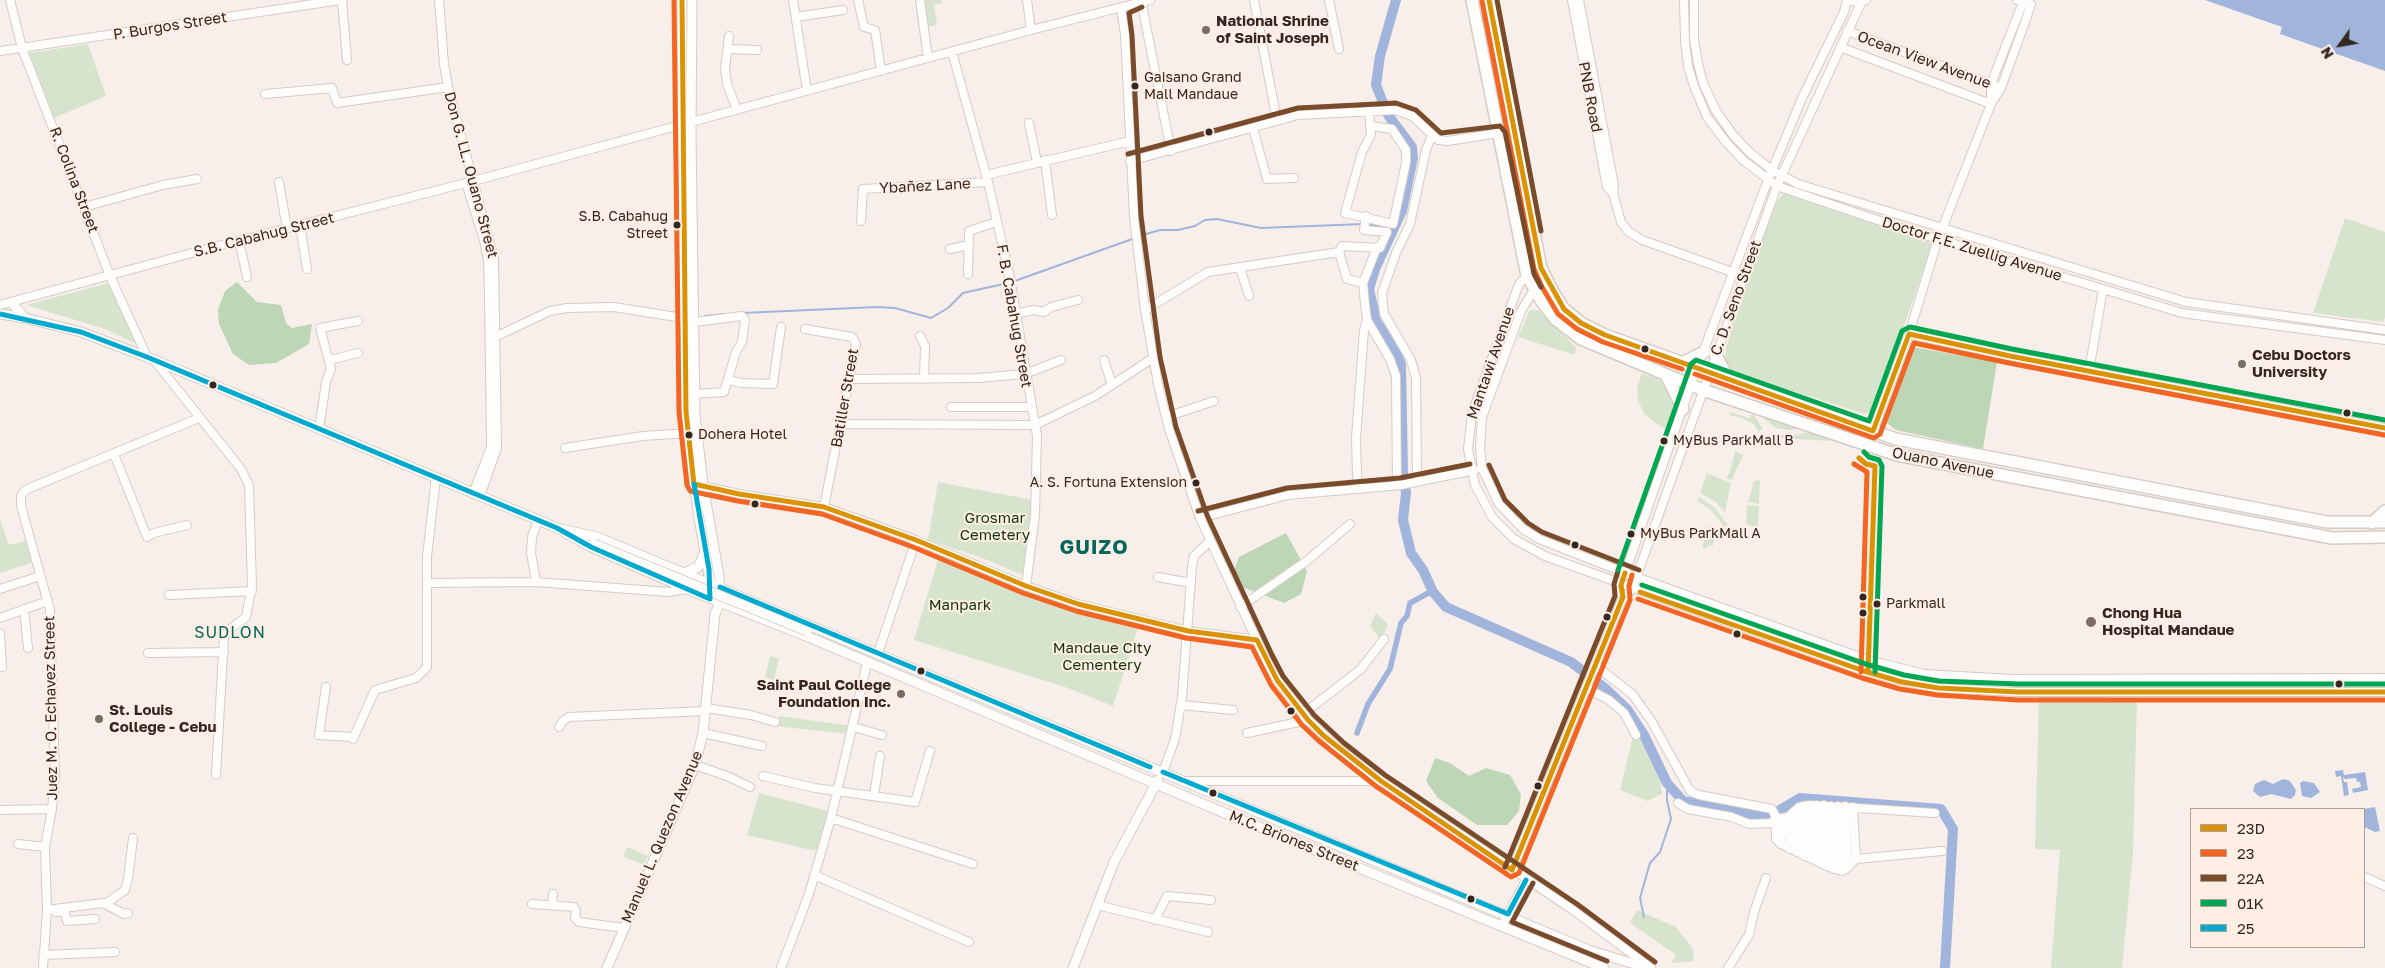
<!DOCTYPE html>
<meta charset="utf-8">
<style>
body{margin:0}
#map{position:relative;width:2385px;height:968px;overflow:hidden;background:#f9efea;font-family:"Golos Text",sans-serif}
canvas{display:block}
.legend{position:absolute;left:2190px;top:808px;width:175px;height:140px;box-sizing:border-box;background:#ffeee4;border:1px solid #ad9e96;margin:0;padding:6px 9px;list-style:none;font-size:15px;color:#322721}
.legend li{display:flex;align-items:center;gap:10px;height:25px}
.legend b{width:25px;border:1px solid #ad9e96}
.north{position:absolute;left:2315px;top:20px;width:50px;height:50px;-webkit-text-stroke:4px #ffeee4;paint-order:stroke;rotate:238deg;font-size:14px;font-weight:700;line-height:20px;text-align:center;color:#322721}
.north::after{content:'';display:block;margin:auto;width:18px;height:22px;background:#322721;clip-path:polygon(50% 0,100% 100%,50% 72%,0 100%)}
</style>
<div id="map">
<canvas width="2385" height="968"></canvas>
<ul class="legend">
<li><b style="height:6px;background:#d99305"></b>23D</li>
<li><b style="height:6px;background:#f26522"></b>23</li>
<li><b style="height:6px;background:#7a4b2a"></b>22A</li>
<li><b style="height:6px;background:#00a651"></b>01K</li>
<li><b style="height:6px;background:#00a9ce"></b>25</li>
</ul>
<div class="north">N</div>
</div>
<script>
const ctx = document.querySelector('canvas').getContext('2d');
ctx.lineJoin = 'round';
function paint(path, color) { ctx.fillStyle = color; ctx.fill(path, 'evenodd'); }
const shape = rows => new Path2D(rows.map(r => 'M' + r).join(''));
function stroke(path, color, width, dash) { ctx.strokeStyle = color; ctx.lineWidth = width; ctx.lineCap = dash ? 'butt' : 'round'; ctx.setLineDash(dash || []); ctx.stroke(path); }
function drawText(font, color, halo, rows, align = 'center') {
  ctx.font = font + ' "Golos Text",sans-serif'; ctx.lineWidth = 4; ctx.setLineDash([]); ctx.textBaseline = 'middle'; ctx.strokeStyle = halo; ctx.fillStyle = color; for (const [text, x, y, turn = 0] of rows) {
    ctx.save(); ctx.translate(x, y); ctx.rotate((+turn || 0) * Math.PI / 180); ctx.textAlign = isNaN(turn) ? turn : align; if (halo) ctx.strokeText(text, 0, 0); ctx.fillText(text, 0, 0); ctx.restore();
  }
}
const green = shape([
 [922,0,942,0,942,3,934,5,937,25,926,27],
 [88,44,106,96,54,118,29,53],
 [1784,193,1929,239,1932,246,1875,408,1865,414,1739,374,1728,367,1725,360,1726,347,1775,203],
 [2345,218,2385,232,2385,317,2383,322,2313,313],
 [109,283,137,344,105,329,26,305],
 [1530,310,1538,310,1576,347,1575,355,1518,337],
 [1642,373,1663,381,1675,408,1669,430,1655,423,1644,413,1638,401,1637,388],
 [1730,412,1751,419,1750,416,1753,414,1763,429,1759,432,1754,424,1742,418,1729,415],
 [1761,416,1799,429,1788,430,1776,428],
 [1808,432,1834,441,1776,438,1777,435,1797,435],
 [1735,451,1743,455,1732,480,1726,478,1730,472],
 [1707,473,1731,483,1725,513,1717,503,1700,493],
 [1760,480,1759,504,1748,502,1754,481],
 [938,482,1033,500,1025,576,980,557,928,540],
 [1699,497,1715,508,1728,525,1724,527,1711,510,1698,501],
 [1747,505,1759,506,1758,525,1753,527,1746,523],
 [0,520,9,545,28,540,34,562,0,573],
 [1709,526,1716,529,1713,546,1709,545,1705,549,1702,547],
 [938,559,1089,613,1139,625,1113,706,1065,687,914,640],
 [1376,613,1388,624,1381,640,1370,626],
 [770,656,779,658,774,680,765,678],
 [2039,696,2137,698,2133,852,2122,968,2051,968,2060,850,2035,849],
 [780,716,851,726,850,734,774,726],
 [1638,734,1660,777,1662,794,1647,801,1620,790,1633,736],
 [759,793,828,811,816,851,747,835],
 [627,847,648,856,644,865,623,856],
 [1637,910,1676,927,1693,949,1694,961,1671,963,1676,955,1630,923]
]);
const forest = shape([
 [237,282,257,302,281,305,286,323,292,328,312,324,309,344,276,363,249,365,233,354,219,324,218,310,225,291],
 [1912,347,1997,362,1983,449,1896,430,1887,423,1887,411,1907,351],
 [1286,533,1307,571,1301,594,1284,603,1242,587,1233,573,1239,557],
 [1435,758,1450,763,1469,776,1486,768,1510,775,1521,794,1519,811,1507,825,1477,825,1438,798,1426,781]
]);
const water = shape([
 [2205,0,2385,0,2385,71,2280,34,2282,27],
 [2343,770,2344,775,2365,772,2368,790,2353,793,2352,789,2361,787,2360,782,2357,782,2356,778,2345,779,2343,777,2344,782,2347,782,2349,795,2344,796,2341,776,2336,777,2335,771],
 [2283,779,2290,781,2296,790,2295,795,2291,799,2271,794,2260,797,2253,791,2255,784,2259,782,2264,780,2273,784],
 [2303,781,2314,783,2320,792,2311,798,2302,796,2300,783],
 [2375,807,2380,831,2375,832,2364,827,2364,809]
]);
const stream = shape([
 [1367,224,1385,228],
 [1139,236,1160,230,1178,230,1195,226,1205,220,1217,219,1261,228,1363,224],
 [1012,282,1135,238],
 [742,313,877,307,895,308,931,318,948,308,963,293,1008,283],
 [705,316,725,314],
 [1644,917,1640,898,1650,863,1660,852,1671,819,1667,800,1667,783]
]);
const canal = shape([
 [1357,733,1368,704,1390,669,1401,623,1407,616,1410,603,1432,591]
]);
const river = shape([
 [1396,0,1380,56,1376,85,1388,115,1412,147,1413,158,1402,211,1375,269,1369,289,1376,321,1397,354,1401,364,1403,474,1406,493,1403,520,1411,553,1423,570,1433,592,1446,607,1571,662,1606,689,1627,709,1644,735,1667,783,1683,801,1763,816,1778,811,1800,798,1941,809,1953,829,1945,968]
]);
const minor = shape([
 [10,0,22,48,110,276,147,357],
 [342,0,347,60],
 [439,0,444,64,448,87,494,259,497,448,480,496],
 [793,0,807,91],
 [858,0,864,27,875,30,881,71],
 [920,0,928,58],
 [1027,0,1031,30],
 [1141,0,1171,151],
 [1254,0,1277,121],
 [1329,0,1339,49],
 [1572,0,1607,187,1613,193],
 [1579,0,1614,185,1613,193,1621,222,1629,232,1642,240,1738,274],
 [1684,0,1685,41,1688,66,1694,86,1707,117,1726,142,1743,160,1777,186,1895,226,2182,313,2385,340],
 [1694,0,1694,39,1698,64,1703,83,1716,111,1733,135,1750,153,1772,170,1798,184,2186,302,2385,330],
 [1850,0,1858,3,1866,0],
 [1121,8,1125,35,1134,217,1145,310,1158,384,1169,429,1200,518,1265,658,1277,680,1308,720,1339,749,1381,781,1573,910,1651,968],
 [796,17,843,10],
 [1847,31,2001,88],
 [729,36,725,69,727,84,737,110],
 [1840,47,1991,104],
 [728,49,757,50],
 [0,51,340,0],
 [952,52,988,182,1010,278,1037,436,1035,515,1026,586],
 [265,94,332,88,337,103,448,87],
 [1991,104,1991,84,2023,2],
 [1369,111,1371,135,1362,152,1345,213,1393,224,1406,163,1406,150,1392,129,1371,126],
 [1029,123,1037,162],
 [1253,128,1267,179,1294,178],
 [1045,160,1052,215],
 [1130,161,1298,115,1396,110,1412,116,1438,140,1448,141,1498,133],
 [986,175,1130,141],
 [279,182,287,229],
 [466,183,484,240,488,260,489,296,491,447,473,494],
 [84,207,163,185,197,179],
 [861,221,863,189,988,182],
 [300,225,307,269],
 [239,241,247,277],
 [1377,247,1363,283,1365,304,1367,320,1390,359,1396,376,1397,485],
 [950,249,968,245],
 [1339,252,1347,279,1363,283],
 [1240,268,1249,296],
 [1541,268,1527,276,1519,284,1472,413,1468,449,1475,485,1492,517,1514,539,1545,556,1864,671,1915,684,1938,688,2018,692,2385,692],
 [968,274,969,231,996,222],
 [1534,290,1521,311,1482,417,1480,448,1482,468,1499,504,1523,529,1539,539,1636,577,1868,660,1924,674,2012,679,2385,678],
 [0,305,214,247,466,183,1031,30,1150,0],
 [1145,310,1208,272,1339,252,1342,246,1380,248,1387,232,1364,230,1366,216],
 [1015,314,1034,310,1044,312,1051,307,1078,300],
 [694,322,742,316,745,320,742,342,736,352,724,392,695,394],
 [805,329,852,337,856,344,824,507],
 [1909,334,2010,356,2385,428],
 [920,336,925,346,924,379],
 [495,337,550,311,567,308,614,307,689,319],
 [154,360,241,469,249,485,252,586,246,617,229,630,224,637,216,775],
 [329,360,358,353],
 [1104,360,1112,385],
 [2089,371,2103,289],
 [850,379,978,378,1025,374,1061,360],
 [729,380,741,383,773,384,781,327],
 [951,407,1031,407],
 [1166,417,1214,401],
 [841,424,1035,425,1095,396,1153,358],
 [319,429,326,382,331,369,320,328,358,321],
 [1873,431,1909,334,1938,239,1991,104,2001,88,2025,22,2031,4,2017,0],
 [565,448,643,436,688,433],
 [114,454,147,537,154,533,187,525],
 [1417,482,1416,378,1411,360,1384,314,1382,293,1396,253,1410,224,1426,150,1432,135],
 [698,485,739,494,824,507,916,540,1026,586,1078,604,1188,631,1257,640],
 [1359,489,1357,475,1356,438,1364,330,1367,320],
 [1200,518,1288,495,1401,485,1475,470],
 [1624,576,1691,384,1768,180,1803,96,1844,12,1847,0],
 [1158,577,1191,583],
 [536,582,531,553,532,537,538,520],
 [428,583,536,582,669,592,687,589],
 [0,589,40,576],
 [169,595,252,591],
 [1240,607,1308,560,1350,524],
 [24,609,28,648],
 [0,618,48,601],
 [0,633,2,667],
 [148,653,224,652],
 [878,653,916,540],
 [1595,665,1633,695,1652,722,1690,791,1699,795,1772,809,1775,815,1776,839,1781,844,1829,867,1842,871,1846,869,1856,859,1853,807],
 [326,687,319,735,353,737],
 [1586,688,1609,700,1624,713,1636,735],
 [1181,705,1233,710],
 [706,708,751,715,775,722],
 [1303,714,1361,669,1384,639],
 [559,727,563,721,569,717,706,711],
 [853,727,882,735],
 [703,733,762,746],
 [1247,733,1308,720],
 [353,739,375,690,416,678,427,667,427,557,436,477],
 [695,765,727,776,750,787],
 [1163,772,1175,739,1182,697,1192,567,1194,556,1209,542],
 [763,776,815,788,915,802,930,751],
 [1186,781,1381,781],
 [874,796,880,756],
 [1678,803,1688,809,1732,817,1749,824,1771,823,1775,819,1788,817,1799,807,1809,805,1935,813],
 [1809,805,1812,859],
 [1817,805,1820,863],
 [1824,805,1826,866],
 [1803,806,1804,856],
 [1831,806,1834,869],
 [1838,806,1841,870],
 [1845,806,1848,867],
 [0,810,52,809],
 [1795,813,1797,852],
 [1788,817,1790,849],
 [831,818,973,864],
 [18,844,45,847],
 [1781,844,1781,818],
 [1856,859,1942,851],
 [1512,870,1621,602,1632,589,1777,186,1861,3],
 [814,875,969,942],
 [2364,877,2385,886],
 [105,904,125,890,128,879,133,838],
 [532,904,574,907,576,911,575,918,579,922,624,928],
 [552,905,553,894],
 [1097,905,1208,932],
 [47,910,103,903,124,914,128,913],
 [56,912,65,912,67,921,95,919],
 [1155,920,1167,896,1211,900],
 [1502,926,1526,880],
 [43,955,115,952],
 [43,968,47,910,45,847,52,809,55,777,50,610,21,506,21,496,25,490,199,418],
 [781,968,809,894,831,818,867,663],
 [1728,968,1749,935,1754,912,1766,878]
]);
const major = shape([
 [682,0,682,136,686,414,698,512,711,587],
 [12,303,25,318],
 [0,314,25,318,81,332,147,357,562,530],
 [557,528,597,537,1591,951,1648,968],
 [566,533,591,547,687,589,811,638,1227,814,1604,968],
 [684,573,698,567,705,552],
 [607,968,695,765,703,733,715,614,720,602,719,576,703,485,695,415,691,136,692,0],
 [1073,968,1114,862,1158,780]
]);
const highway = shape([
 [1472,0,1527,276,1542,302,1555,319,1581,339,1703,390,1897,455,2332,538,2385,537],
 [1489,0,1541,268,1553,292,1564,309,1581,323,1605,335,1896,439,2327,522,2385,522],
 [1715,354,1725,372,1732,379],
 [1684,362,1704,352],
 [1666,375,1683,409],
 [2372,523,2385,511]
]);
const majorBridge = shape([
 [594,544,807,631]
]);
const bus1 = shape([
 [682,0,686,412,694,484,739,494,824,507,916,540,1026,586,1078,604,1188,631,1257,640,1277,680,1308,720,1324,736,1381,781,1512,870,1623,597,1621,585,1625,573],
 [1489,0,1541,268,1564,309,1581,323,1605,335,1873,431,1909,334,2010,356,2385,428],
 [1859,458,1866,464,1875,466,1868,672],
 [1640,592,1864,671,1902,682,1938,688,2018,692,2385,692]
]);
const bus2 = shape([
 [674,0,679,412,687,485,690,491,738,501,822,514,913,547,1023,593,1076,611,1186,638,1252,647,1271,685,1302,725,1319,741,1377,787,1511,877,1519,873,1630,600,1629,586,1632,575],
 [1482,1,1534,269,1542,287,1558,314,1577,329,1603,342,1682,369],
 [1695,374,1874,438,1880,434,1914,343,2009,363,2384,435],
 [1854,464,1867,472,1861,672],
 [1638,599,1862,678,1900,689,1937,695,2018,700,2385,700]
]);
const bus3 = shape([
 [1497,0,1541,231],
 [1142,7,1129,13,1132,35,1141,216,1160,357,1176,427,1207,515,1272,655,1283,676,1314,715,1344,743,1385,775,1577,904,1655,962],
 [1128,154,1298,108,1396,103,1416,110,1441,133,1500,126,1505,132,1534,274,1541,287],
 [1489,465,1505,500,1528,523,1542,532,1639,570],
 [1198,511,1287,488,1400,478,1470,464],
 [1505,867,1615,596,1614,584,1618,571],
 [1533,883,1512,922,1607,961]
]);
const bus4 = shape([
 [1864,452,1869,457,1879,460,1882,466,1875,672],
 [1618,570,1691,364,1696,360,1869,421,1902,331,1910,327,2012,349,2385,420],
 [1642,585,1866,664,1904,675,1939,681,2018,684,2385,684]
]);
const bus5 = shape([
 [0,314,81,332,147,357,557,528,591,547,710,599,709,569,694,484],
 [720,587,1150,767],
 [1163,772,1508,914,1526,880]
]);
const markers = [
 [1206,30,5,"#786d67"],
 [1135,86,4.5,"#322721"],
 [1209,132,4.5,"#322721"],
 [677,225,4.5,"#322721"],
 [1645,349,4.5,"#322721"],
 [2242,364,5,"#786d67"],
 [213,385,4.5,"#322721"],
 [2347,413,4.5,"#322721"],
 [689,435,4.5,"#322721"],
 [1664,441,4.5,"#322721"],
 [1196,483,4.5,"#322721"],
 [755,504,4.5,"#322721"],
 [1631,534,4.5,"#322721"],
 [1575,545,4.5,"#322721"],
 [1863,597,4.5,"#322721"],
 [1877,604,4.5,"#322721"],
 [1863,613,4.5,"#322721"],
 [1607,617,4.5,"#322721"],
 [2091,622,6,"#786d67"],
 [1737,634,4.5,"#322721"],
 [921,671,4.5,"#322721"],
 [2339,684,4.5,"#322721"],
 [901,694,5,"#786d67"],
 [1291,711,4.5,"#322721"],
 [99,719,5,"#786d67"],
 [1538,786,4.5,"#322721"],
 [1213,793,4.5,"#322721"],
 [1471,899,4.5,"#322721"]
];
const busNames = [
 ["Gaisano Grand",1144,78],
 ["Mall Mandaue",1144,95],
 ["S.B. Cabahug",668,217,"right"],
 ["Street",668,234,"right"],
 ["Dohera Hotel",698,435],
 ["MyBus ParkMall B",1673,441],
 ["A. S. Fortuna Extension",1187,483,"right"],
 ["MyBus ParkMall A",1640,534],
 ["Parkmall",1886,604]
];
const poiNames = [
 ["National Shrine",1216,21],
 ["of Saint Joseph",1216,38],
 ["Cebu Doctors",2252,355],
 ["University",2252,372],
 ["Chong Hua",2102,613],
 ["Hospital Mandaue",2102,630],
 ["Saint Paul College",891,685,"right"],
 ["Foundation Inc.",891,702,"right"],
 ["St. Louis",109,710],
 ["College - Cebu",109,727]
];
const streetNames = [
 ["P. Burgos Street",170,26,-9],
 ["Ocean View Avenue",1924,60,20],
 ["PNB Road",1590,97,79],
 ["Don G. LL. Ouano Street",471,175,75],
 ["R. Colina Street",74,180,69],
 ["Ybañez Lane",925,186,-3],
 ["S.B. Cabahug Street",264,235,-14],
 ["Doctor F.E. Zuellig Avenue",1972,249,17],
 ["C. D. Seno Street",1736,298,-70],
 ["F. B. Cabahug Street",1014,316,80],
 ["Mantawi Avenue",1491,363,-71],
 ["Batiller Street",845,398,-80],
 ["Ouano Avenue",1943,463,12],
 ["Juez M. O. Echavez Street",51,708,-91],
 ["Manuel L. Quezon Avenue",662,837,-67],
 ["M.C. Briones Street",1294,841,22]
];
const parkNames = [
 ["Grosmar",995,518],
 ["Cemetery",995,535],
 ["Manpark",960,605],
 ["Mandaue City",1102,648],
 ["Cementery",1102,665]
];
const neighbourhoodNames = [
 ["SUDLON",230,633]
];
const districtNames = [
 ["GUIZO",1094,548]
];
paint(green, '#d6e4ce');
paint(forest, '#bdd6b5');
paint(water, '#a0b4dc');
stroke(stream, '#a0b4dc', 2);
stroke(canal, '#a0b4dc', 5.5);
stroke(river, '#a0b4dc', 10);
stroke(minor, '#d4cbc5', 10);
stroke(major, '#d4cbc5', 11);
stroke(highway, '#d4cbc5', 14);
stroke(minor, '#fefdfc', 8);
stroke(major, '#fefdfc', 9);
stroke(highway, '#fefdfc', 11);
stroke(majorBridge, '#d4cbc5', 11, []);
stroke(majorBridge, '#fefdfc', 9);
stroke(bus1, '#d99305', 5);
stroke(bus2, '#f26522', 5);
stroke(bus3, '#7a4b2a', 5);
stroke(bus4, '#00a651', 5);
stroke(bus5, '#00a9ce', 5);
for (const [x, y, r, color] of markers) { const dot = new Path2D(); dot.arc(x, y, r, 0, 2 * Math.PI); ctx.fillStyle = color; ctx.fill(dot); stroke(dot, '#ffeee4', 2); }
drawText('14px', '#322721', '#ffeee4', busNames, 'left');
drawText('bold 15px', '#322721', '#ffeee4', poiNames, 'left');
drawText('15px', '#322721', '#ffeee4', streetNames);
drawText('15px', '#0f3510', '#ffeee4', parkNames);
ctx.letterSpacing = '1px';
drawText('16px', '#01665e', '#ffeee4', neighbourhoodNames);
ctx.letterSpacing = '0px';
ctx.letterSpacing = '1px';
drawText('bold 20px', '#01665e', '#ffeee4', districtNames);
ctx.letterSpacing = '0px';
</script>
